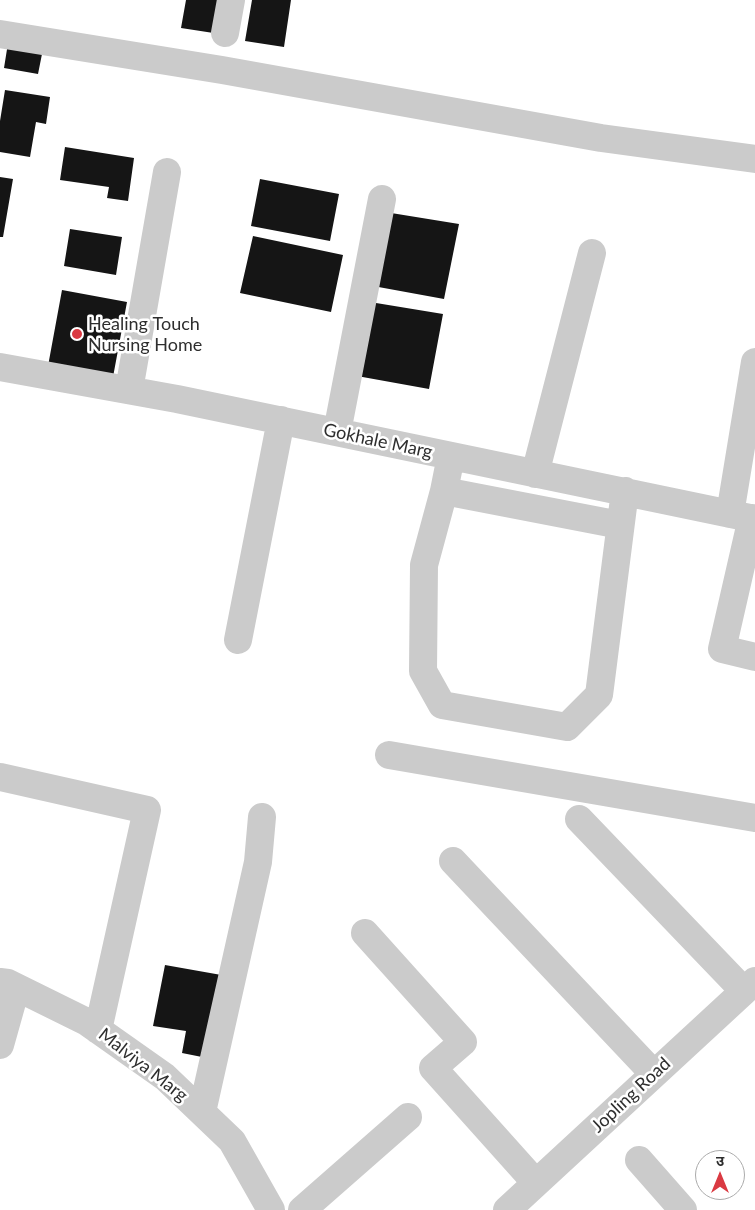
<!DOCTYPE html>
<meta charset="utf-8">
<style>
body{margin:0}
#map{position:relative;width:755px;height:1210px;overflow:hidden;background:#fff;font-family:Lato,"Noto Sans Devanagari",sans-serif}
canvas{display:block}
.north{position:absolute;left:695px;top:1150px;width:50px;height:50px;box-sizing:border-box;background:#fff;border:1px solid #ababab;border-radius:50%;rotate:0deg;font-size:14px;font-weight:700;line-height:20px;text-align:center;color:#2e2e2e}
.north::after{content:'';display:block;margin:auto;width:18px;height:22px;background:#da3a42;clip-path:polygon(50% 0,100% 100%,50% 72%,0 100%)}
</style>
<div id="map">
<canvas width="755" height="1210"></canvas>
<div class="north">उ</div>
</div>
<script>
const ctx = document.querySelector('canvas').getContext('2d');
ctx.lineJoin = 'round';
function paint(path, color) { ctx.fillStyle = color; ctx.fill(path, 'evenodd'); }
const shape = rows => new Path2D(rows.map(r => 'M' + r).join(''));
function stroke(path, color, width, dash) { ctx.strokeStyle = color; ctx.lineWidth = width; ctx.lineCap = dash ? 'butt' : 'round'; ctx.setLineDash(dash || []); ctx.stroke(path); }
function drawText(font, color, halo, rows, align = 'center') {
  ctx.font = font + ' Lato,sans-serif'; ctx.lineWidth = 5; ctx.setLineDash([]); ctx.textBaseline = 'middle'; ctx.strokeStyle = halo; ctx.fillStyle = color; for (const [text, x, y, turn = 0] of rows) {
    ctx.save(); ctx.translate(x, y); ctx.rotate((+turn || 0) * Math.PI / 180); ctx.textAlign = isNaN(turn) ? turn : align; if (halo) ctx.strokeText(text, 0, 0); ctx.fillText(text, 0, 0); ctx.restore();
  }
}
const building = shape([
 [186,0,226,0,220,34,181,28],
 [252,0,291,0,284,47,245,41],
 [8,43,43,49,38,74,4,68],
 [5,90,50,97,46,124,36,122,30,157,0,152,0,121],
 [65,147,134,158,128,201,107,198,109,187,60,180],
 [0,177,13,179,3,237,0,237],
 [260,179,339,194,330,241,251,226],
 [385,212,459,224,444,299,373,286],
 [70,229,122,237,116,275,64,266],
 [253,236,343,255,331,312,240,293],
 [62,290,127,302,113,377,48,366],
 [370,302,443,314,429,389,357,376],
 [165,965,227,976,212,1059,182,1053,186,1031,153,1026]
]);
const minor = shape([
 [225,33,231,0],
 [0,34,222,70,601,138,755,159],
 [0,367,177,399,755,519],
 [129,390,167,172],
 [337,432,382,199],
 [451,456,444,491,424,565,423,671,442,705,567,727,599,695,625,491],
 [535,474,592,253],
 [444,491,620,525],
 [730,514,755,362],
 [752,518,722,649,755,657],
 [238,640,281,420],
 [389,755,755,818],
 [0,777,147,810,98,1030],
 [579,819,744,991],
 [453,861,654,1074],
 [365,933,463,1042,433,1068,536,1183],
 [0,982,8,983,87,1022,165,1077,232,1141,271,1210],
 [0,1045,16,988],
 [202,1112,258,862,262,817],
 [639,1160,683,1210],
 [302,1210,408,1117],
 [507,1210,755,981]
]);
const markers = [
 [77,334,6,"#da3a42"]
];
const poiNames = [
 ["Healing Touch",88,324],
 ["Nursing Home",88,345]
];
const streetNames = [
 ["Gokhale Marg",378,441,12],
 ["Malviya Marg",143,1065,38],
 ["Jopling Road",631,1095,-43]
];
paint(building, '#151515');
stroke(minor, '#cbcbcb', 28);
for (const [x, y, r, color] of markers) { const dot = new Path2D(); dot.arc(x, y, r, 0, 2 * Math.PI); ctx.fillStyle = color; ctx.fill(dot); stroke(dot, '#fff', 2); }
drawText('18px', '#2e2e2e', '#fff', poiNames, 'left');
drawText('18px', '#2e2e2e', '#fff', streetNames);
</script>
